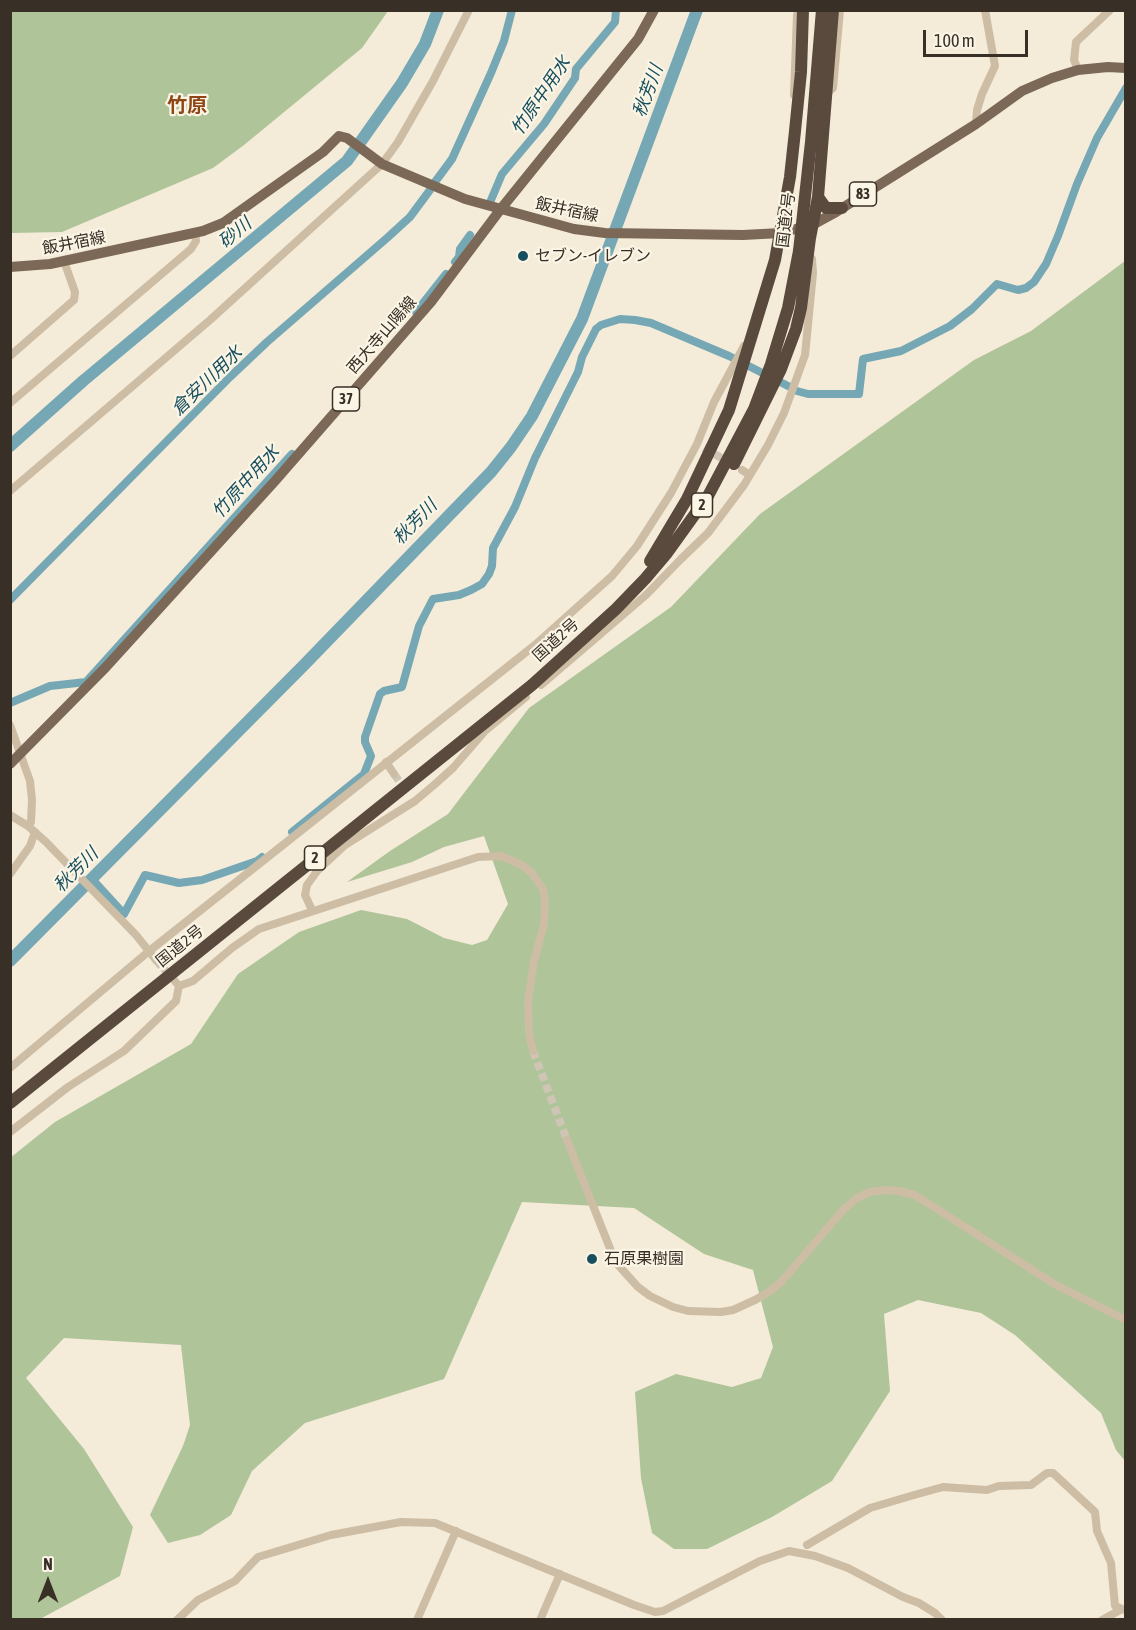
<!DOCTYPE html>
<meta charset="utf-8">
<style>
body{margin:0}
#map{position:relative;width:1136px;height:1630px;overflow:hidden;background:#f4ebd9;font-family:"Asap Condensed",sans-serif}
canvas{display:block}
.frame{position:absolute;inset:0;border:12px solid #382f26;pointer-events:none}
.north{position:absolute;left:18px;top:1552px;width:60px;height:60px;-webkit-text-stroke:4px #fbf5e6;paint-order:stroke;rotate:0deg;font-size:16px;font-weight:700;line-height:24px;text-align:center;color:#382f26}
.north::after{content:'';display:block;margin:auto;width:21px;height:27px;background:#382f26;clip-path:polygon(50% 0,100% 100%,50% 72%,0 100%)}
.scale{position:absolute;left:923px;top:30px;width:105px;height:27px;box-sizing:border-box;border:3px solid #382f26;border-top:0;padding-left:8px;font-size:18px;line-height:21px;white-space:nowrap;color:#382f26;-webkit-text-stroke:4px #fbf5e6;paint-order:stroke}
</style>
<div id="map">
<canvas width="1136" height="1630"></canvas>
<div class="frame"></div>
<div class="north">N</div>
<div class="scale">100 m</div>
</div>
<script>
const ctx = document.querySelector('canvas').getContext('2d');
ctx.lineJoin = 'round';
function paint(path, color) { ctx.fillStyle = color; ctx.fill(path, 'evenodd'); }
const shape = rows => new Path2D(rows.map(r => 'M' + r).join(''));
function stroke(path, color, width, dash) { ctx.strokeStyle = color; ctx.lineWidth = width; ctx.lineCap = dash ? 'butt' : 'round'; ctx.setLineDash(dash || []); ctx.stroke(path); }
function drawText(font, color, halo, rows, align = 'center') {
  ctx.font = font + ' "Asap Condensed","Noto Sans JP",sans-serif'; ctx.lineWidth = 4.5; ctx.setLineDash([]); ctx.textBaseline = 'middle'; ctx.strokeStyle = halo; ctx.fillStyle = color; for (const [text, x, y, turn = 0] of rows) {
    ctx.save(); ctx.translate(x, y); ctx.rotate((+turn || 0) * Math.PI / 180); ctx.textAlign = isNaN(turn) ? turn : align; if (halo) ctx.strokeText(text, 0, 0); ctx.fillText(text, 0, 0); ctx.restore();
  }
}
const green = shape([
 [10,11,11,10,388,11,362,48,244,145,213,168,62,232,11,233],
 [1125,261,1125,1461,1116,1450,1101,1413,1015,1335,981,1313,918,1300,884,1314,890,1391,832,1481,772,1517,707,1549,674,1549,652,1533,641,1478,635,1392,676,1374,732,1387,761,1378,773,1347,753,1270,704,1254,634,1208,522,1202,444,1379,305,1423,252,1471,231,1515,200,1535,168,1543,150,1515,183,1446,190,1425,181,1345,64,1338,26,1378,84,1449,133,1527,120,1576,40,1619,11,1619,10,1158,55,1122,191,1044,238,974,299,932,361,910,407,919,444,938,472,945,487,940,508,904,484,836,444,847,412,862,347,882,390,851,448,814,529,708,671,607,760,514,974,360,1031,331]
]);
const canal = shape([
 [435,182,452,159,491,73,504,41,512,10],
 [491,200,502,174,544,124,575,78,576,69,615,22,616,10],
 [455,262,459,257,460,249,470,235],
 [416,312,446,274],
 [797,391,808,394,859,394,863,359,901,351,950,326,972,309,997,284,1018,290,1026,288,1034,282,1046,264,1058,236,1077,184,1097,138,1126,88],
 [10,600,230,377,267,342,387,238,410,217,430,190],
 [10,703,50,686,86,682,292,454],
 [292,832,364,774,371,756,365,742,365,737,380,694,384,691,402,687,419,626,433,599,459,595,471,590,482,584,489,574,492,566,493,548,515,507,535,458,578,372,582,357,596,329,601,325,620,319,635,320,651,323,729,356,790,387],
 [92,879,124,914,145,875,179,883,202,880,257,861,262,857]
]);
const river = shape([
 [10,446,83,381,347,161,402,83,425,44,438,10],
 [10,961,304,665,491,472,511,447,532,416,582,319,697,10]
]);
const minorTunnel = shape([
 [704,448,730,463],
 [394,774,407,792],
 [156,960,173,979],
 [533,1051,567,1140]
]);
const minor = shape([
 [1078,70,1074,60,1076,42,1110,10],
 [826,94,833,88,840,10],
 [794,95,797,15],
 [976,124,977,110,982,94,995,66,985,10],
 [10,356,74,300,75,292,64,261],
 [10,403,191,249,196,241,195,233],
 [742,470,750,475],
 [10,491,210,320,382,164,398,142,433,81,469,10],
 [541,685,646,595,681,559,708,533,744,485,768,445,784,413,805,355,813,273,812,259],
 [10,725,30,781,32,800,31,822,28,826],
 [386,762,394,774],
 [10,815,28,826,46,842,136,935,156,960],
 [10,874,30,846,35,832],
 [312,910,305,895,307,885,318,870,345,845,415,801,434,785,453,768,485,731,526,697],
 [179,986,193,981,232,948,259,929,478,857,501,856,522,865,531,872,543,889,545,901,544,924,534,961,528,1001,529,1033,533,1051],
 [10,1068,148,952,535,645,612,576,637,546,671,493,697,444,714,402,744,346],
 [10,1132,68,1087,124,1051,176,1001,179,986,173,979],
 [567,1140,613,1256,619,1266,638,1287,650,1296,673,1307,688,1311,721,1312,733,1310,755,1300,769,1292,783,1280,844,1209,857,1198,870,1192,884,1190,899,1191,915,1195,1056,1285,1126,1320],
 [807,1545,870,1508,914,1495,943,1487,987,1490,999,1486,1031,1485,1047,1473,1053,1473,1095,1512,1097,1531,1111,1563,1115,1606,1122,1609],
 [177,1620,198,1600,235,1581,258,1557,331,1535,401,1522,435,1523,634,1605,655,1612,663,1611,760,1561,789,1551,815,1556,848,1568,903,1597,919,1603,935,1613,942,1620],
 [417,1620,456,1531],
 [540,1620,560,1574],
 [1102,1620,1122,1609,1125,1610]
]);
const major = shape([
 [10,267,50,264,203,231,223,223,261,196,323,152,339,136,347,138,382,164,465,199,574,229,605,233,743,235,781,233,814,224,836,212,976,124,1022,91,1052,78,1078,70,1108,67,1126,68],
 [10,764,106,667,275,481,431,302,500,210,638,39,654,10]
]);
const highway = shape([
 [818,197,826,208,842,208],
 [734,464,781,369,796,329,801,308,810,238,818,197,833,10],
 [650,561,687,499,729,410,775,260,790,177,795,131,801,72,803,10],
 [10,1103,532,685,616,609,645,579,667,553,708,496,754,409,771,364,788,308,799,251]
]);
const highwayBridge = shape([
 [799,251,811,142,822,10]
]);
const markers = [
 [523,256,6,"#184f5e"],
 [592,1259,6,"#184f5e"]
];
const shields = [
 [863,194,27],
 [346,399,27],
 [702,505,21],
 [315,858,21]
];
const shieldNames = [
 ["83",863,194],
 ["37",346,399],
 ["2",702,505],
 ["2",315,858]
];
const streetNames = [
 ["飯井宿線",567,210,12],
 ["国道2号",786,220,-83],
 ["飯井宿線",74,243,-11],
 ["西大寺山陽線",382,335,-49],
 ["国道2号",556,640,-42],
 ["国道2号",180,946,-39]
];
const poiNames = [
 ["セブン-イレブン",535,256],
 ["石原果樹園",604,1259]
];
const waterNames = [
 ["秋芳川",648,91,-70],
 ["竹原中用水",541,96,-56],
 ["砂川",235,233,-40],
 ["倉安川用水",207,381,-44],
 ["竹原中用水",246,482,-48],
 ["秋芳川",415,522,-46],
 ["秋芳川",76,870,-45]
];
const quarterNames = [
 ["竹原",187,106]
];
paint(green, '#afc498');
stroke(canal, '#75a8b4', 8);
stroke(river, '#75a8b4', 12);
stroke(minorTunnel, '#cec5b5', 8, [8, 4]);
stroke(minor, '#cdbda4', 8);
stroke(major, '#7b6856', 10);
stroke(highway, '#5a4a3d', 12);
stroke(highwayBridge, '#5a4a3d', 12);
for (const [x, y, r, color] of markers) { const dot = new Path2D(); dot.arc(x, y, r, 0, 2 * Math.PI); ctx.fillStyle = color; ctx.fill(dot); stroke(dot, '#fbf5e6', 2); }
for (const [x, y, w] of shields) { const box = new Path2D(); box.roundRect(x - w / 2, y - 12, w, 24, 4.5); ctx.fillStyle = '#fbf5e6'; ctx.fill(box); stroke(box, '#382f26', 1.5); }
drawText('bold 15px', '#382f26', null, shieldNames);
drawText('16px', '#382f26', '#fbf5e6', streetNames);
drawText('16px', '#382f26', '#fbf5e6', poiNames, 'left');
drawText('italic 18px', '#184f5e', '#fbf5e6', waterNames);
drawText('bold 20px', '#8f4617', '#fbf5e6', quarterNames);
</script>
